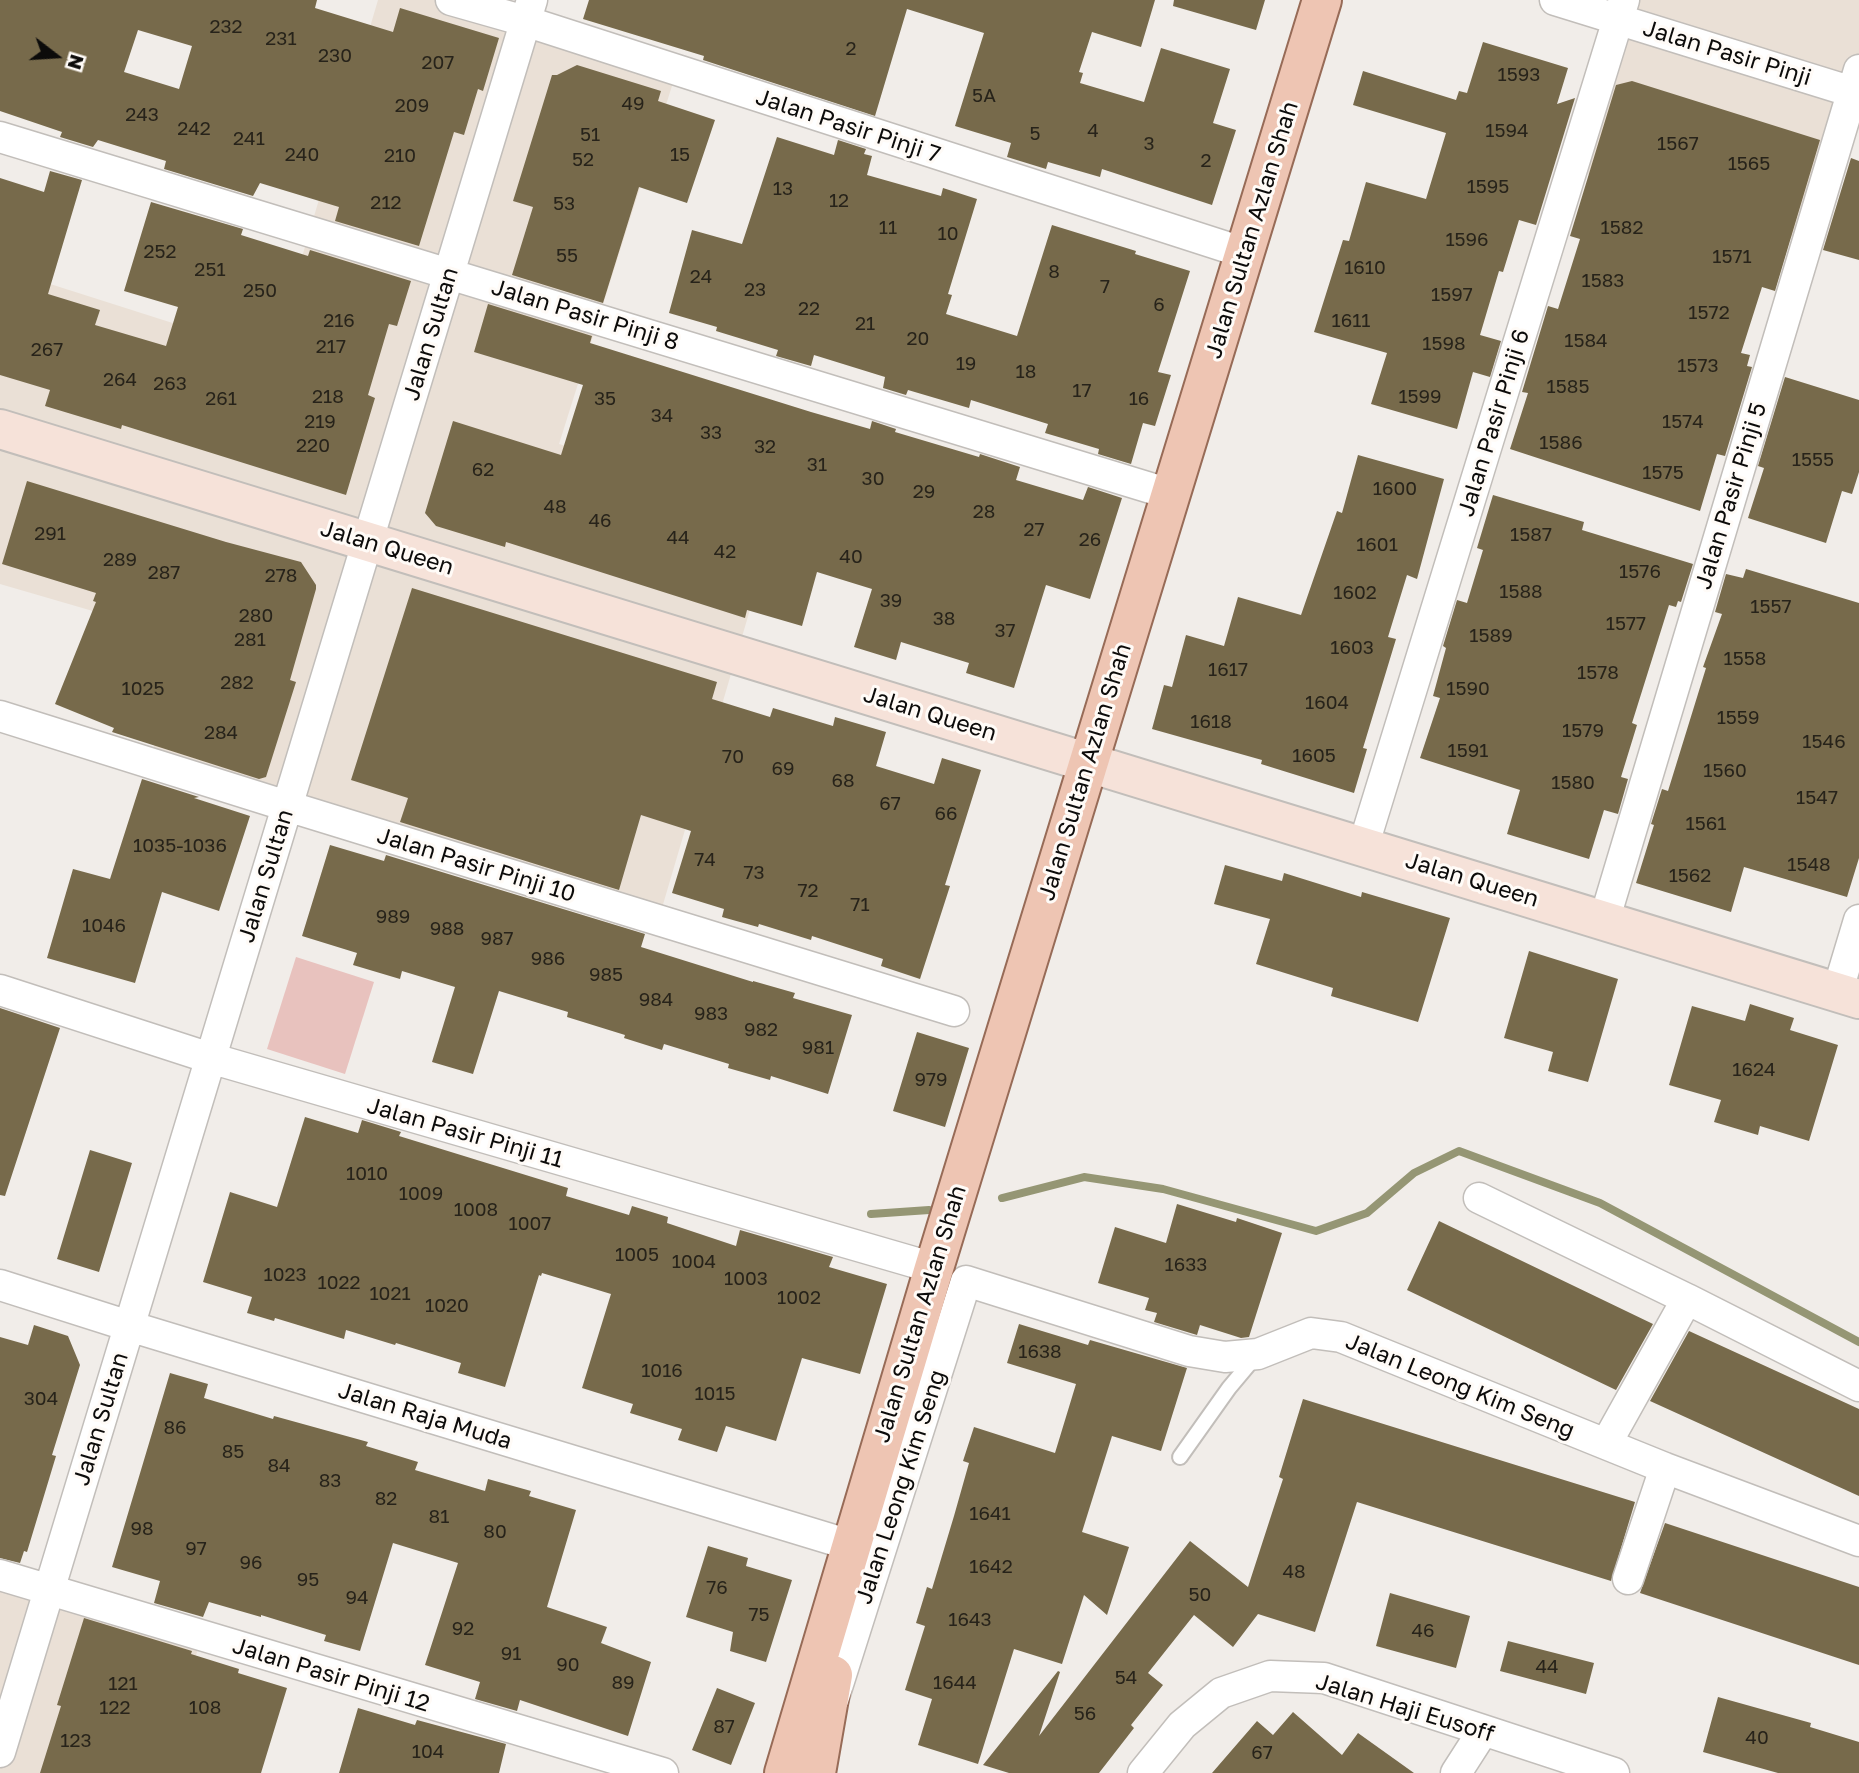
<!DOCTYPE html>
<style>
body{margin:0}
#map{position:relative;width:1859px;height:1773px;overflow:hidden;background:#f1ede9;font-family:"Golos Text",sans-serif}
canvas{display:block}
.north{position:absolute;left:21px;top:21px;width:70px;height:70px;-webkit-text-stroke:5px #fffbf7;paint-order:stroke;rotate:107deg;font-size:19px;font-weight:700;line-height:28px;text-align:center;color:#0c0b0a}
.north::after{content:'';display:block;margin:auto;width:24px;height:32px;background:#0c0b0a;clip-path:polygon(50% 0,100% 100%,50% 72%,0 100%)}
</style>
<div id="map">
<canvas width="1859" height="1773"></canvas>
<div class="north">N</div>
</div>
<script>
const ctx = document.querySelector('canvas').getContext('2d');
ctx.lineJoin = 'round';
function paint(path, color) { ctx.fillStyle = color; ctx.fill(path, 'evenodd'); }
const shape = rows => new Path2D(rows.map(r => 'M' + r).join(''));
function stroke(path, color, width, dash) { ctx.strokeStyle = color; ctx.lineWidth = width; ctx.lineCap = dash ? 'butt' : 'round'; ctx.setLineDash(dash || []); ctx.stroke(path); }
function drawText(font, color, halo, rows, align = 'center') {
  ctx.font = font + ' "Golos Text",sans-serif'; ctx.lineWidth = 6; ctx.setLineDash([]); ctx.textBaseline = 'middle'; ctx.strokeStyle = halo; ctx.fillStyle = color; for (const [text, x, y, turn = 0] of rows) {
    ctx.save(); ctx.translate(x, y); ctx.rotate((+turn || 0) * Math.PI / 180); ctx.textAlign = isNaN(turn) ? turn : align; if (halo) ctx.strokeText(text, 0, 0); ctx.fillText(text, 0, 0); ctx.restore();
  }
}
const built = shape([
 [378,0,456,0,677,70,559,444,780,508,659,918,148,764,189,639,0,584,0,268,273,355],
 [1626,0,1859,0,1859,63,1804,241,1574,170],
 [0,1571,202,1637,157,1773,0,1773]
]);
const green = shape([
 [296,957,374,982,345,1074,267,1049]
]);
const stream = shape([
 [1002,1198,1084,1177,1163,1189,1316,1231,1367,1213,1414,1173,1459,1151,1600,1203,1859,1342],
 [871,1214,929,1210]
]);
const building = shape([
 [0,0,317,0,315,8,393,32,400,8,499,38,483,91,478,89,464,135,454,132,419,246,335,221,339,207,260,183,253,196,164,169,166,161,98,140,93,147,60,137,62,132,0,111],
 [138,30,192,46,179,89,124,72],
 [589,0,1155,0,1141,47,1092,32,1079,72,1083,73,1080,83,1144,102,1161,48,1230,69,1213,123,1236,130,1212,205,1102,169,1100,177,1048,162,1046,169,1007,157,1011,143,955,126,984,33,907,9,875,116,703,60,704,56,583,19],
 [1174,0,1265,0,1256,30,1173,6],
 [1483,42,1568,68,1557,104,1575,98,1536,225,1519,220,1503,272,1499,271,1480,335,1501,341,1490,377,1473,372,1457,429,1371,404,1387,353,1314,332,1343,240,1349,241,1366,182,1426,199,1446,133,1353,105,1363,71,1456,100,1459,91,1467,93],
 [577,65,661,91,658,101,715,120,687,203,639,187,603,303,512,275,533,207,513,201,552,75,557,75],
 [1632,81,1820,140,1775,291,1762,287,1741,353,1750,355,1747,366,1752,367,1725,456,1717,454,1700,511,1510,449,1528,393,1522,392,1548,306,1558,309,1580,239,1570,236,1616,85],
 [777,137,834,155,838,140,866,149,864,154,872,156,867,175,941,196,943,188,977,199,948,294,952,295,946,314,1017,336,1052,225,1136,251,1135,254,1190,271,1158,372,1171,375,1155,426,1143,423,1131,464,1098,454,1099,449,1045,433,1048,424,971,400,969,408,908,390,906,395,883,388,885,377,814,355,811,366,776,356,778,350,716,331,717,327,669,313,692,230,742,244],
 [1851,158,1859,161,1859,260,1823,250],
 [50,171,82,180,48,294,100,310,95,325,166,346,178,307,124,291,151,202,243,229,241,235,308,256,310,250,411,281,397,326,389,324,368,395,375,398,346,495,122,425,121,429,45,406,50,390,0,375,0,178,44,192],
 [488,304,592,336,590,343,811,412,870,429,872,421,896,429,895,432,979,457,980,454,1020,467,1016,480,1083,500,1088,487,1122,498,1090,599,1046,585,1014,688,966,673,969,663,901,642,896,660,854,647,872,589,817,572,802,626,747,610,745,618,506,542,505,547,436,526,425,513,453,421,561,455,583,385,474,352],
 [1785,377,1859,400,1859,472,1852,494,1842,491,1826,543,1748,518,1764,468,1758,466],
 [1358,455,1444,479,1417,579,1407,575,1388,637,1396,639,1363,748,1367,749,1354,793,1261,764,1262,760,1152,729,1164,685,1172,687,1186,635,1224,646,1238,597,1301,615,1337,511,1342,513],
 [27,481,226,542,301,562,316,585,316,589,290,680,296,682,266,777,259,779,112,732,114,728,55,704,96,602,93,601,96,593,2,564],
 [1493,495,1584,522,1582,530,1693,564,1681,602,1678,601,1676,607,1669,605,1632,723,1637,725,1621,777,1628,779,1618,814,1604,810,1589,859,1507,834,1520,790,1420,758,1440,698,1433,696,1446,648,1443,646,1457,600,1467,603,1483,550,1477,548],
 [1746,569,1859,603,1859,858,1847,897,1744,867,1731,912,1636,883,1654,825,1651,824,1662,789,1668,791,1706,668,1703,667,1722,614,1715,612,1726,574,1743,578],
 [412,588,717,682,712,699,770,717,773,708,833,726,835,717,886,732,876,766,934,784,942,758,981,770,945,885,950,886,920,979,881,966,883,959,812,936,811,940,759,924,758,927,722,917,724,909,672,893,691,831,641,815,619,890,400,822,408,798,351,780],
 [142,779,199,797,194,798,250,816,219,911,162,892,135,983,47,958,73,869,110,879],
 [330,845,384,861,386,855,645,934,641,947,753,982,753,981,795,993,793,998,852,1015,828,1094,771,1076,770,1080,728,1068,729,1064,664,1044,662,1050,624,1038,625,1035,567,1017,568,1012,499,991,473,1074,432,1062,455,987,402,971,400,979,353,965,357,953,302,936],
 [1225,865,1282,881,1284,873,1361,897,1362,892,1450,918,1418,1022,1331,996,1333,988,1256,964,1270,919,1214,904],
 [1529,951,1618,979,1588,1082,1548,1071,1553,1052,1504,1038],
 [1750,1004,1794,1018,1790,1030,1838,1045,1809,1141,1760,1126,1758,1135,1714,1122,1721,1100,1669,1085,1692,1006,1745,1021],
 [0,1008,60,1028,5,1196,0,1195],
 [917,1032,969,1048,945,1127,893,1111],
 [305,1117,358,1133,362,1120,398,1131,401,1132,399,1136,568,1188,566,1196,629,1215,632,1206,668,1217,667,1223,736,1246,740,1230,833,1257,829,1267,887,1284,860,1374,802,1358,776,1441,726,1426,717,1452,678,1440,682,1429,630,1413,633,1404,582,1388,611,1294,542,1273,541,1276,539,1275,505,1387,458,1373,461,1363,396,1343,395,1345,346,1330,344,1339,275,1318,274,1321,247,1313,252,1297,203,1282,230,1192,277,1207],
 [90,1150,132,1163,99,1272,57,1259],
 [1177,1204,1236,1222,1237,1218,1282,1233,1249,1337,1241,1338,1200,1325,1197,1335,1154,1322,1157,1313,1145,1310,1149,1298,1098,1283,1115,1227,1166,1243],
 [1439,1221,1653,1324,1616,1390,1407,1290],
 [1019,1324,1088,1345,1090,1340,1187,1368,1161,1451,1112,1436,1082,1532,1129,1547,1107,1615,1084,1595,1062,1664,1014,1649,978,1764,918,1745,932,1699,905,1690,925,1626,916,1623,927,1587,932,1589,954,1516,969,1463,963,1461,974,1427,1055,1453,1076,1384,1007,1363],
 [34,1325,68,1336,80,1365,52,1455,56,1456,27,1552,24,1551,20,1563,0,1558,0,1337,28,1345],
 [1689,1331,1859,1409,1859,1496,1650,1401],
 [170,1373,208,1384,204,1398,273,1419,274,1416,368,1442,366,1446,418,1462,415,1470,485,1491,488,1479,531,1491,529,1496,576,1510,547,1607,607,1627,601,1643,651,1662,628,1736,520,1700,517,1711,475,1699,480,1682,425,1665,458,1563,393,1543,360,1651,324,1641,326,1635,261,1615,261,1617,209,1602,203,1617,154,1603,160,1581,112,1567],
 [1303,1399,1635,1502,1611,1581,1357,1502,1315,1632,1258,1614,1233,1647,1194,1615,1148,1673,1163,1685,1131,1725,1134,1728,1099,1773,1009,1773,983,1765,1058,1671,1060,1672,1039,1736,1190,1541,1248,1587,1283,1479,1279,1477],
 [1665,1523,1859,1587,1859,1665,1640,1593],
 [708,1546,748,1558,746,1566,792,1580,766,1662,730,1651,733,1632,686,1617],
 [1390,1593,1470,1616,1456,1668,1376,1646],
 [84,1618,192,1651,191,1654,239,1669,238,1673,287,1688,261,1773,40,1773,61,1706,57,1705],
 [1508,1641,1594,1663,1586,1694,1500,1671],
 [717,1688,755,1703,731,1765,692,1750],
 [1718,1697,1811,1723,1810,1727,1859,1742,1859,1773,1778,1773,1703,1752],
 [358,1708,415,1725,417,1720,506,1744,499,1773,339,1773],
 [1293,1712,1342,1755,1358,1733,1414,1773,1212,1773,1257,1721,1273,1735]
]);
const lane = shape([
 [1180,1457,1229,1388,1255,1357]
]);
const street = shape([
 [451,0,525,21,1245,253],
 [1555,0,1859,94],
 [0,137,1170,494],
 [0,716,287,806,954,1011],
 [1363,847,1624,0],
 [1604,921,1859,70],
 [0,990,210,1058,934,1268],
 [1837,993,1859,920],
 [1479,1198,1687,1299],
 [0,1285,129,1326,870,1551],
 [1606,1444,1687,1299,1859,1386],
 [0,1575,663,1773],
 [1628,1579,1665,1468],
 [833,1700,966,1281,1189,1351,1225,1357,1258,1354,1311,1333,1341,1337,1665,1468,1859,1541],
 [0,1752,532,0],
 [1143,1773,1182,1725,1221,1693,1270,1676,1324,1678,1614,1773],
 [1456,1773,1483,1731]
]);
const secondary = shape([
 [0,429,1859,999]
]);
const primary = shape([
 [784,1773,934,1268,1322,0],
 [816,1773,833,1675]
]);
const numberNames = [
 ["232",226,27],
 ["231",281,39],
 ["2",851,49],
 ["230",335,56],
 ["207",438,63],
 ["1593",1519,75],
 ["5A",984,96],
 ["49",633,104],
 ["209",412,106],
 ["243",142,115],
 ["242",194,129],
 ["4",1093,131],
 ["1594",1507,131],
 ["5",1035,134],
 ["51",590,135],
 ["241",249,139],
 ["3",1149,144],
 ["1567",1678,144],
 ["240",302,155],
 ["15",680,155],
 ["210",400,156],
 ["52",583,160],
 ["2",1206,161],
 ["1565",1749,164],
 ["1595",1488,187],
 ["13",783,189],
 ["12",839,201],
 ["212",386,203],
 ["53",564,204],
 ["11",888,228],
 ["1582",1622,228],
 ["10",948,234],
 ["1596",1467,240],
 ["252",160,252],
 ["55",567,256],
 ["1571",1732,257],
 ["1610",1365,268],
 ["251",210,270],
 ["8",1054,272],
 ["24",701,277],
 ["1583",1603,281],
 ["7",1105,287],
 ["23",755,290],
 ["250",260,291],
 ["1597",1452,295],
 ["6",1159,305],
 ["22",809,309],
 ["1572",1709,313],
 ["216",339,321],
 ["1611",1351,321],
 ["21",865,324],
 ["20",918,339],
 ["1584",1586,341],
 ["1598",1444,344],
 ["217",331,347],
 ["267",47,350],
 ["19",966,364],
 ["1573",1698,366],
 ["18",1026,372],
 ["264",120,380],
 ["263",170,384],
 ["1585",1568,387],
 ["17",1082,391],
 ["218",328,397],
 ["1599",1420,397],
 ["261",221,399],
 ["35",605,399],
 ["16",1139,399],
 ["34",662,416],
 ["219",320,422],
 ["1574",1683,422],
 ["33",711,433],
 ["1586",1561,443],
 ["220",313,446],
 ["32",765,447],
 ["1555",1813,460],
 ["31",817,465],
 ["62",483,470],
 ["1575",1663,473],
 ["30",873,479],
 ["1600",1395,489],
 ["29",924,492],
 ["48",555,507],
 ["28",984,512],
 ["46",600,521],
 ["27",1034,530],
 ["291",50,534],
 ["1587",1531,535],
 ["44",678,538],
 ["26",1090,540],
 ["1601",1377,545],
 ["42",725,552],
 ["40",851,557],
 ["289",120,560],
 ["1576",1640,572],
 ["287",164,573],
 ["278",281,576],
 ["1588",1521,592],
 ["1602",1355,593],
 ["39",891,601],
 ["1557",1771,607],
 ["280",256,616],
 ["38",944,619],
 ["1577",1626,624],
 ["37",1005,631],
 ["1589",1491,636],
 ["281",250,640],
 ["1603",1352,648],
 ["1558",1745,659],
 ["1617",1228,670],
 ["1578",1598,673],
 ["282",237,683],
 ["1025",143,689],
 ["1590",1468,689],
 ["1604",1327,703],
 ["1559",1738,718],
 ["1618",1211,722],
 ["1579",1583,731],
 ["284",221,733],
 ["1546",1824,742],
 ["1591",1468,751],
 ["1605",1314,756],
 ["70",733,757],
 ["69",783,769],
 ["1560",1725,771],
 ["68",843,781],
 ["1580",1573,783],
 ["1547",1817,798],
 ["67",890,804],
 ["66",946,814],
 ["1561",1706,824],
 ["1035-1036",180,846],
 ["74",705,860],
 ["1548",1809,865],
 ["73",754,873],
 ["1562",1690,876],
 ["72",808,891],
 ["71",860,905],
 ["989",393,917],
 ["1046",104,926],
 ["988",447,929],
 ["987",497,939],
 ["986",548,959],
 ["985",606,975],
 ["984",656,1000],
 ["983",711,1014],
 ["982",761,1030],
 ["981",818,1048],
 ["1624",1754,1070],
 ["979",931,1080],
 ["1010",367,1174],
 ["1009",421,1194],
 ["1008",476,1210],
 ["1007",530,1224],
 ["1005",637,1255],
 ["1004",694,1262],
 ["1633",1186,1265],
 ["1023",285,1275],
 ["1003",746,1279],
 ["1022",339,1283],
 ["1021",390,1294],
 ["1002",799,1298],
 ["1020",447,1306],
 ["1638",1040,1352],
 ["1016",662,1371],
 ["1015",715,1394],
 ["304",41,1399],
 ["86",175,1428],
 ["85",233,1452],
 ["84",279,1466],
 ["83",330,1481],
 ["82",386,1499],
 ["1641",990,1514],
 ["81",439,1517],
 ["98",142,1529],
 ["80",495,1532],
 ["97",196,1549],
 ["96",251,1563],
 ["1642",991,1567],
 ["48",1294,1572],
 ["95",308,1580],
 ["76",717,1588],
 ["50",1200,1595],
 ["94",357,1598],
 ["75",759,1615],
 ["1643",970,1620],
 ["92",463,1629],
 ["46",1423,1631],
 ["91",511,1654],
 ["90",568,1665],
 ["44",1547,1667],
 ["54",1126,1678],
 ["89",623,1683],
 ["1644",955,1683],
 ["121",123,1684],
 ["122",115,1708],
 ["108",205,1708],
 ["56",1085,1714],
 ["87",724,1727],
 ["40",1757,1738],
 ["123",76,1741],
 ["104",428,1752],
 ["67",1262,1753]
];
const streetNames = [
 ["Jalan Pasir Pinji",1727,53,17],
 ["Jalan Pasir Pinji 7",848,126,18],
 ["Jalan Sultan Azlan Shah",1252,230,-73],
 ["Jalan Pasir Pinji 8",585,315,17],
 ["Jalan Sultan",431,334,-73],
 ["Jalan Pasir Pinji 6",1494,423,-73],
 ["Jalan Pasir Pinji 5",1731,496,-73],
 ["Jalan Queen",387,548,17],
 ["Jalan Queen",930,714,17],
 ["Jalan Sultan Azlan Shah",1085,772,-73],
 ["Jalan Pasir Pinji 10",476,865,17],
 ["Jalan Sultan",266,876,-73],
 ["Jalan Queen",1472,880,17],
 ["Jalan Pasir Pinji 11",465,1133,16],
 ["Jalan Sultan Azlan Shah",920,1314,-73],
 ["Jalan Leong Kim Seng",1460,1386,22],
 ["Jalan Raja Muda",425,1416,17],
 ["Jalan Sultan",101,1419,-73],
 ["Jalan Leong Kim Seng",901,1487,-72],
 ["Jalan Pasir Pinji 12",331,1675,17],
 ["Jalan Haji Eusoff",1405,1708,17]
];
paint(built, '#eae0d6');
paint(green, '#e8c2be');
stroke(stream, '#959674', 8);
paint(building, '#776a4b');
stroke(lane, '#c2beba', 18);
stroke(street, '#c2beba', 33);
stroke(secondary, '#c2beba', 42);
stroke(primary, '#976b57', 42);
stroke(lane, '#fff', 14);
stroke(street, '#fff', 30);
stroke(secondary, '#f6e2d9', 38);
stroke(primary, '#eec5b3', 38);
drawText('19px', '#27231a', null, numberNames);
drawText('23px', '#0c0b0a', '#fffbf7', streetNames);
</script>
